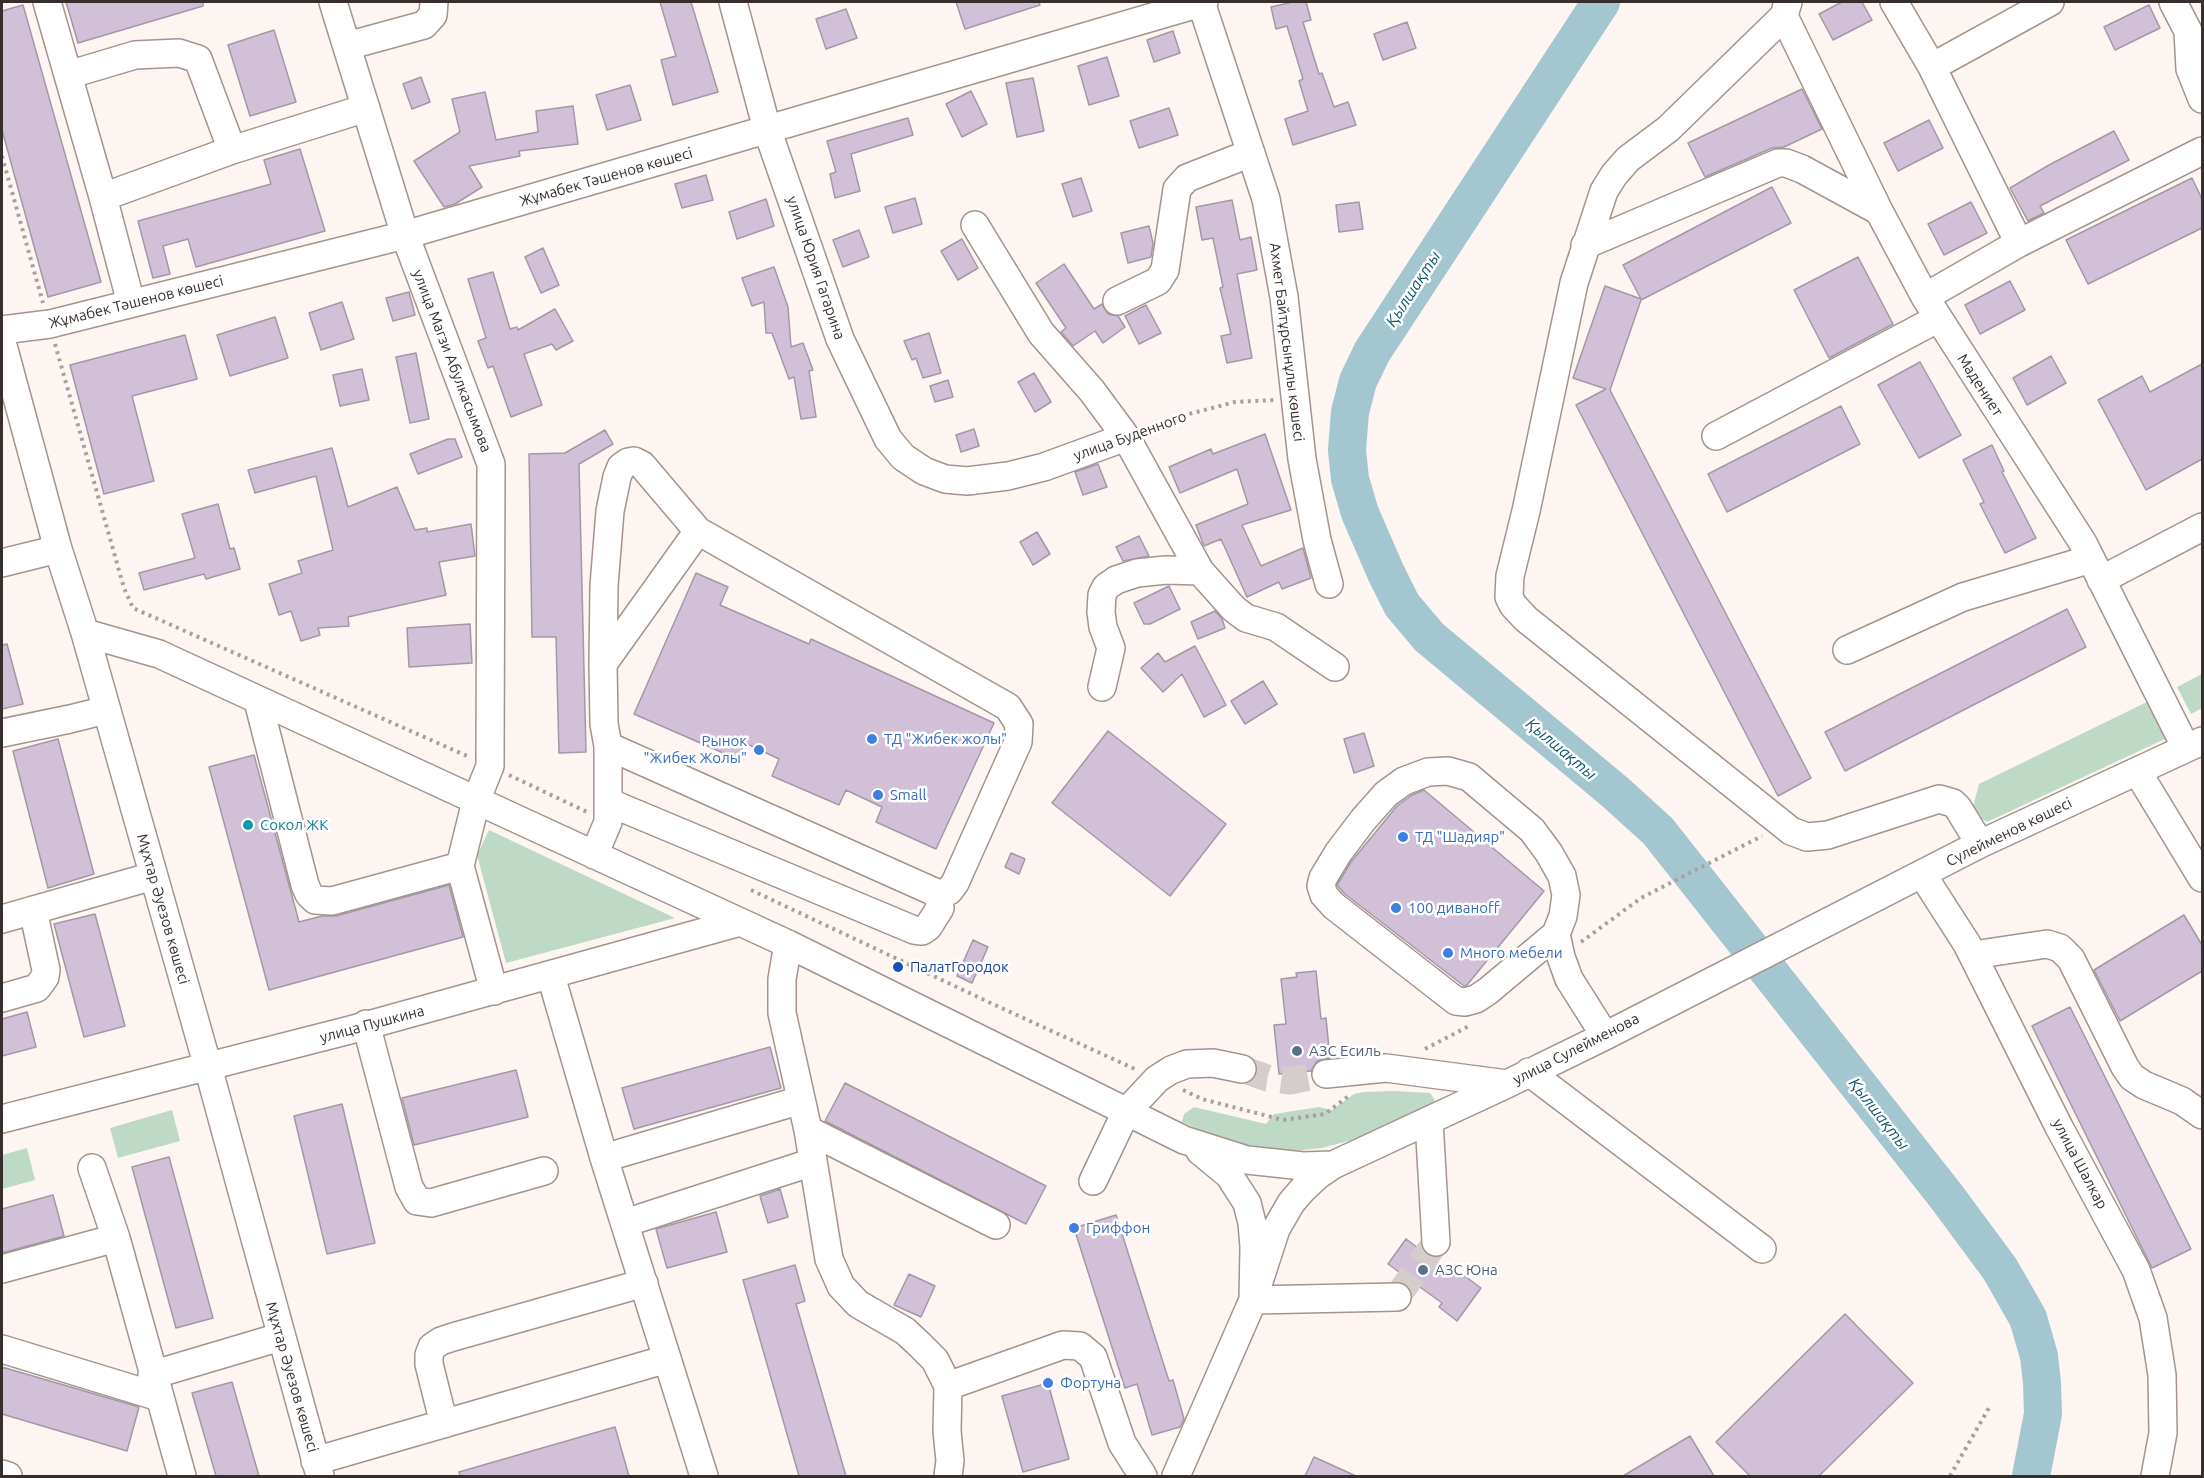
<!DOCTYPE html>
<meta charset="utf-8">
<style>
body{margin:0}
#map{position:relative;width:2204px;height:1478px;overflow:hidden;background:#fdf5f2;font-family:Ubuntu,sans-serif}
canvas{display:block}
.frame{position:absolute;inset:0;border:3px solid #372f2d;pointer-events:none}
</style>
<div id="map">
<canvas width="2204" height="1478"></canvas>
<div class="frame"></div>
</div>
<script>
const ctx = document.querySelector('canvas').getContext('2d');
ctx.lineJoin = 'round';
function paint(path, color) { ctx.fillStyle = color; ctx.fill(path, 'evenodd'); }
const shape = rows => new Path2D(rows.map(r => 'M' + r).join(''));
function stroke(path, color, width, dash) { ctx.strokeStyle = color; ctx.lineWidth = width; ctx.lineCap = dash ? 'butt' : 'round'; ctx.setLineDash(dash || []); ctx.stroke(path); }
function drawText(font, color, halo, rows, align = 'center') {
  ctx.font = font + ' Ubuntu,sans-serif'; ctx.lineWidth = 5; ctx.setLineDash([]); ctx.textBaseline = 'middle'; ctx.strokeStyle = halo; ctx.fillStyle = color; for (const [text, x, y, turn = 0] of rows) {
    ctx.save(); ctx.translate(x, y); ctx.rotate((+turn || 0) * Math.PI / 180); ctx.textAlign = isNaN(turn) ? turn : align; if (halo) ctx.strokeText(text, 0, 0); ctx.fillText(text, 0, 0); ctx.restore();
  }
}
const green = shape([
 [2202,674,2202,708,2191,714,2177,687],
 [2151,700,2169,737,1987,822,1977,816,1973,807,1979,784],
 [489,830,675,918,506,963,477,855],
 [1394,1091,1430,1093,1434,1099,1435,1105,1388,1128,1352,1140,1322,1148,1292,1151,1255,1147,1213,1136,1182,1122,1184,1114,1194,1107,1266,1124,1274,1114,1319,1107,1332,1110,1354,1094,1364,1092],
 [172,1110,180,1141,118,1158,110,1128],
 [27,1148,35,1180,2,1189,2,1155]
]);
const river = shape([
 [1601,2,1372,352,1358,381,1350,412,1347,450,1350,479,1360,513,1386,573,1402,605,1429,637,1615,792,1658,831,1946,1196,2000,1269,2028,1318,2039,1356,2042,1383,2043,1414,2031,1476]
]);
const building = shape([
 [66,2,203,2,203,6,78,43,66,2],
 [660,2,691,2,718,92,673,105,661,60,676,56,660,2],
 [956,2,1039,2,1040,5,965,29,956,2],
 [1293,2,1306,2,1311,20,1303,22,1319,74,1322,73,1334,107,1348,102,1356,125,1293,145,1285,119,1308,111,1299,81,1303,79,1287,26,1276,29,1271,7,1293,2],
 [1842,2,1862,2,1872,20,1833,40,1819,14,1842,2],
 [23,5,101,282,48,297,2,130,2,11,23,5],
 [2149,5,2160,28,2115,50,2104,27,2149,5],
 [846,9,857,38,826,49,816,19,846,9],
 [1407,22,1416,48,1383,60,1374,34,1407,22],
 [274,30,296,102,250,116,228,45,274,30],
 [1173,31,1180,53,1154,62,1147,40,1173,31],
 [1107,57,1119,96,1089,105,1078,66,1107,57],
 [421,77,430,102,412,109,403,84,421,77],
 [1033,78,1044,131,1017,137,1006,83,1033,78],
 [630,85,641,120,607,130,596,95,630,85],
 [1802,89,1822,129,1784,147,1772,148,1705,177,1688,143,1802,89],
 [971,91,987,124,962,137,946,104,971,91],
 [485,92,496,140,538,132,536,111,573,106,578,144,519,151,520,156,469,166,482,187,455,204,444,207,414,161,460,132,452,99,485,92],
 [1169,108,1178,135,1139,148,1130,121,1169,108],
 [908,118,913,135,851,154,860,191,835,198,830,174,836,172,827,141,908,118],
 [1929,120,1943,148,1898,171,1884,143,1929,120],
 [2114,131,2129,160,2040,206,2044,213,2028,221,2010,188,2049,165,2114,131],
 [300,149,325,231,196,267,188,239,163,246,170,274,153,278,138,221,271,184,264,160,300,149],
 [706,175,713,200,682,208,675,184,706,175],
 [1081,178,1092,211,1073,217,1062,184,1081,178],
 [2192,178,2202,199,2202,228,2088,284,2066,240,2192,178],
 [1772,187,1791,223,1641,300,1610,390,1811,778,1778,796,1576,405,1606,389,1573,378,1605,286,1641,299,1623,265,1772,187],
 [915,198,922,224,893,233,885,207,915,198],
 [766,199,774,226,737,239,729,212,766,199],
 [1232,200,1240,240,1251,237,1257,270,1237,274,1252,358,1227,363,1221,336,1231,334,1220,288,1223,287,1213,238,1202,240,1196,207,1232,200],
 [1359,202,1363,229,1339,232,1336,205,1359,202],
 [1971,202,1987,233,1944,255,1928,224,1971,202],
 [1149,226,1153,243,1151,257,1128,263,1121,233,1149,226],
 [859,230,869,257,843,267,833,240,859,230],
 [962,239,978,268,958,280,941,251,962,239],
 [543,248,559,285,541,293,525,257,543,248],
 [1858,257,1893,324,1829,358,1794,290,1858,257],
 [1064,264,1094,309,1102,304,1108,314,1118,316,1125,327,1103,343,1095,331,1073,346,1061,332,1066,328,1036,283,1064,264],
 [774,267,788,307,791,347,803,343,813,370,809,371,816,417,801,419,794,377,789,379,772,333,766,333,764,302,752,306,742,278,774,267],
 [493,272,510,329,517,327,518,330,555,309,573,341,556,350,552,344,524,354,542,405,511,417,493,366,488,368,478,341,486,338,468,279,493,272],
 [2010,281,2025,310,1980,334,1965,305,2010,281],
 [409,292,415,315,393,321,386,298,409,292],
 [342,302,354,339,321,350,309,313,342,302],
 [1146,305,1161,333,1139,344,1125,316,1146,305],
 [275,317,288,358,230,376,217,335,275,317],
 [929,333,941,373,923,378,916,358,912,360,904,341,929,333],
 [185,335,197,379,132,396,154,481,104,494,70,365,185,335],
 [416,353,429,419,410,423,396,357,416,353],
 [2051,356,2066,383,2027,405,2013,378,2051,356],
 [1920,362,1961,435,1919,458,1878,385,1920,362],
 [2202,364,2202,459,2146,490,2098,400,2142,376,2150,392,2202,364],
 [362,369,369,400,340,406,333,375,362,369],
 [1034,373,1051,402,1035,412,1018,382,1034,373],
 [948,380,953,397,935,402,930,386,948,380],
 [1841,406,1860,444,1727,512,1708,474,1841,406],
 [974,429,979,446,961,452,956,435,974,429],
 [605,430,613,444,579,464,586,752,559,753,556,637,532,637,529,454,565,453,605,430],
 [1265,434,1291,510,1242,525,1261,566,1303,548,1311,578,1282,589,1279,582,1247,597,1221,539,1204,546,1196,525,1248,504,1237,469,1180,493,1169,467,1211,449,1213,454,1265,434],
 [448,439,455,439,462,457,418,474,410,454,448,439],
 [1992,445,2004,471,2002,472,2036,538,2005,553,1980,504,1984,502,1963,460,1992,445],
 [332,448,348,507,397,487,415,530,427,528,427,532,471,524,475,556,439,562,446,595,348,617,349,626,318,628,320,635,301,641,291,611,279,615,269,584,302,573,298,561,333,550,316,476,255,493,248,470,332,448],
 [1098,464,1107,487,1083,495,1075,472,1098,464],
 [218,504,230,549,234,548,240,569,206,579,204,574,144,590,139,573,195,558,182,514,218,504],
 [1037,532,1050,554,1033,565,1020,542,1037,532],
 [1139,536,1149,556,1123,561,1116,547,1139,536],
 [696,573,728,587,720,605,809,644,811,639,994,723,936,849,876,822,882,807,846,790,839,805,772,776,779,759,745,743,737,759,634,714,696,573],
 [1169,586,1180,609,1150,624,1144,624,1134,603,1169,586],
 [2067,609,2086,647,1845,771,1825,732,2067,609],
 [1215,611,1222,619,1225,628,1198,639,1191,622,1215,611],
 [470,624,472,663,409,667,407,628,470,624],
 [7,644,23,704,2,709,2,645,7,644],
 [1195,646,1226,705,1204,717,1182,674,1163,692,1141,668,1158,653,1165,662,1195,646],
 [1263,681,1277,704,1245,724,1231,701,1263,681],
 [1108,731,1226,824,1170,896,1052,803,1108,731],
 [1364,733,1374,766,1354,773,1344,739,1364,733],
 [58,739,94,874,48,888,13,751,58,739],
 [254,755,299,922,322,916,336,916,449,885,463,937,269,990,209,767,254,755],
 [1424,790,1544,891,1467,985,1464,986,1345,894,1337,885,1351,862,1397,806,1412,795,1424,790],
 [1011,853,1025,859,1019,874,1005,867,1011,853],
 [95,914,125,1026,84,1037,54,924,95,914],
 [2184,915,2202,945,2202,971,2120,1021,2094,970,2184,915],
 [973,940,988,947,972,983,957,976,973,940],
 [1316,971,1321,1019,1326,1018,1330,1058,1317,1061,1311,1071,1279,1074,1274,1025,1286,1024,1281,979,1297,977,1296,973,1316,971],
 [2070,1007,2191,1249,2152,1268,2032,1026,2070,1007],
 [27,1012,36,1047,2,1056,2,1019,27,1012],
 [770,1047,781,1088,634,1129,622,1088,770,1047],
 [516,1070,528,1117,414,1145,402,1098,516,1070],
 [845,1083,1046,1186,1026,1224,825,1121,845,1083],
 [342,1104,375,1243,327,1254,294,1116,342,1104],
 [169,1157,213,1318,176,1328,132,1167,169,1157],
 [780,1189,788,1217,768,1223,760,1196,780,1189],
 [53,1195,64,1236,2,1253,2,1209,53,1195],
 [716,1212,727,1252,667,1268,656,1229,716,1212],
 [1116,1215,1169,1381,1173,1380,1184,1419,1180,1427,1152,1435,1137,1384,1125,1388,1074,1228,1116,1215],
 [1406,1239,1459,1278,1462,1274,1481,1288,1457,1321,1439,1307,1442,1303,1388,1264,1406,1239],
 [795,1265,805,1301,796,1304,846,1476,799,1476,743,1280,795,1265],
 [909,1274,935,1286,921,1317,894,1305,909,1274],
 [1845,1314,1913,1383,1819,1476,1750,1476,1716,1442,1845,1314],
 [2,1367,139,1407,127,1451,2,1414,2,1367],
 [232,1382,259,1476,216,1476,192,1393,232,1382],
 [1048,1383,1069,1459,1023,1472,1002,1396,1048,1383],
 [615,1427,629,1476,460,1476,459,1472,615,1427],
 [1690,1436,1714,1476,1623,1476,1690,1436],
 [1314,1457,1356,1476,1305,1476,1314,1457]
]);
const minorTunnel = shape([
 [1242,1069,1267,1078,1290,1081,1326,1074],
 [1397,1297,1436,1242]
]);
const path = shape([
 [2,156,43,303],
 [55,344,124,588,133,608,467,756],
 [1147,429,1189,414,1235,402,1274,400],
 [509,775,587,812],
 [751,890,997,1006,1135,1069],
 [1581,942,1641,898,1762,836],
 [1425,1049,1469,1026],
 [1183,1090,1202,1099,1283,1120,1325,1114,1350,1095],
 [1950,1476,1990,1406]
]);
const minor = shape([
 [47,2,103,197,131,303],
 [333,2,405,235,491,464,490,766,476,801,460,866,494,991],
 [733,2,767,129,840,339,888,439,903,457,924,471,945,479,967,481,1008,476,1044,467,1126,437],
 [1201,2,1266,199,1284,297,1302,459,1317,540,1329,584],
 [1788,2,1784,16,1668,129,1628,159,1614,175,1604,191,1574,283,1526,511,1510,576,1509,597,1513,605,1526,619,1791,831,1807,837,1828,835,1939,799,1953,803,1958,808,1980,844],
 [1894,2,1932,67,2019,243,1925,297],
 [2173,2,2188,31,2190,69,2202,99],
 [1784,16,1879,211,1925,297,2083,543,2186,748],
 [347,46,424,25,433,15,434,2],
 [1932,67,2050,2],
 [68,75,135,55,179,53,198,59,232,150,103,197],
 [232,150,366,108],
 [975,225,1041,333,1092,391,1126,437,1200,571,1234,609,1246,618,1276,627,1335,667],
 [2019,243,2202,151],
 [1585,245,1778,163,1786,163,1802,169,1879,211],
 [1117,301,1158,281,1165,270,1177,189,1187,178,1251,153],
 [2,330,50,324,405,235,1204,2],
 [2,342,58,549,85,633,208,1067,320,1476],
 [1716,436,1937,319],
 [2,563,58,549],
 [2101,580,2202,527],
 [85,633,159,654,634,873,788,944,1184,1140,1247,1160,1303,1166,1333,1165],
 [1847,650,1963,597,2091,559],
 [603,664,698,531],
 [1102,687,1111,648,1103,627,1101,612,1102,595,1106,587,1116,580,1137,573,1166,570,1200,571],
 [258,701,305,885,309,894,315,900,332,901,460,866],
 [2,733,70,719,106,710],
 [2137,771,2202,878],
 [608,802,914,930,922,931,928,927,940,908,939,894],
 [594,855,608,822,608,746,930,890,939,894,949,891,955,883,1018,742,1019,724,1008,707,698,531,642,465,634,461,628,462,621,467,617,477,610,511,604,586,603,664,604,724,608,746],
 [1922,874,1967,944,2059,1127,2136,1270,2153,1318,2162,1375,2163,1433,2155,1476],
 [2,919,153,876],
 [1556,934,1488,991,1476,999,1465,1002,1456,1001,1334,906,1324,895,1321,886,1323,878,1338,853,1363,820,1386,794,1404,781,1428,772,1448,771,1469,777,1532,830,1549,853,1562,876,1566,895,1563,916,1556,934,1561,957,1569,979,1605,1036],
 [788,944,782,979,782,1013,808,1130,996,1225],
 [1973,955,2047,944,2060,948,2071,959,2125,1067,2132,1077,2144,1085,2182,1101,2202,1115],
 [551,976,604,1158,704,1476],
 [2,998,37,988,45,977,46,970,33,910],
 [366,1024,409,1187,417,1201,431,1203,544,1171],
 [1529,1072,1762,1249],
 [1326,1074,1386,1068,1507,1084],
 [2,1119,350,1030,740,922],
 [1429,1121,1436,1242],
 [808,1130,829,1259,841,1286,858,1304,905,1331,920,1345,935,1360,948,1386,947,1431,950,1461,948,1476],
 [1200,1151,1229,1175,1247,1203,1252,1223,1254,1247,1253,1300,1397,1297],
 [604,1158,801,1100],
 [92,1168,116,1238,182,1476],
 [1093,1181,1126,1112,1157,1079,1171,1070,1187,1064,1213,1063,1242,1069],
 [625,1223,813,1162],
 [2,1269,116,1238],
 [2,1349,159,1397],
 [152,1375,280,1337],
 [948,1386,1063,1345,1080,1346,1093,1357,1122,1443,1143,1476],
 [444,1424,429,1364,429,1355,432,1347,441,1341,453,1337,644,1283],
 [315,1461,667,1359],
 [2,1474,8,1476],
 [1176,1476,1253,1300,1276,1229,1291,1203,1303,1189,1317,1176,1333,1165,1507,1084,1605,1036,1980,844,2202,741]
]);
const markers = [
 [872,739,6,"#3f7fe0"],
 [759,750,6,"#3f7fe0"],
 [878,795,6,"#3f7fe0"],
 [248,825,6,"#0f9aa8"],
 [1403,837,6,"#3f7fe0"],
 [1396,908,6,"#3f7fe0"],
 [1448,953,6,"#3f7fe0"],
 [898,967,6,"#1a4fb4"],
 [1297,1051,6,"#5c6f8a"],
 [1074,1228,6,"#3f7fe0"],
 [1423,1270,6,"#5c6f8a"],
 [1048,1383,6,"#3f7fe0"]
];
const streetNames = [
 ["Жұмабек Тәшенов көшесі",606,177,-16],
 ["улица Юрия Гагарина",816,268,71],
 ["Жұмабек Тәшенов көшесі",136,302,-14],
 ["Ахмет Байтұрсынұлы көшесі",1287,342,83],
 ["улица Магзи Абулкасымова",452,361,69],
 ["Мадениет",1980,385,57],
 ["улица Буденного",1130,436,-20],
 ["Сүлейменов көшесі",2009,832,-26],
 ["Мұхтар Әуезов көшесі",163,909,74],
 ["улица Пушкина",372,1024,-15],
 ["улица Сулейменова",1576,1049,-27],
 ["улица Шалкар",2080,1164,62],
 ["Мұхтар Әуезов көшесі",292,1377,74]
];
const shopNames = [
 ["ТД \"Жибек жолы\"",884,739],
 ["Рынок",747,741,"right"],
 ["\"Жибек Жолы\"",747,758,"right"],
 ["Small",890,795],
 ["ТД \"Шадияр\"",1415,837],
 ["100 диваноff",1408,908],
 ["Много мебели",1460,953],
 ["Гриффон",1086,1228],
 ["Фортуна",1060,1383]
];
const cultureNames = [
 ["Сокол ЖК",260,825]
];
const transitNames = [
 ["ПалатГородок",910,967]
];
const serviceNames = [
 ["АЗС Есиль",1309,1051],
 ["АЗС Юна",1435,1270]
];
const waterNames = [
 ["Қылшақты",1413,289,-57],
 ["Қылшақты",1561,749,40],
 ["Қылшақты",1879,1114,52]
];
paint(green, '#bed9c6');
stroke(river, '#a3c6d0', 38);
paint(building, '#d2c0d9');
stroke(building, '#a298a6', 1.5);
stroke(minorTunnel, '#d5cdcb', 27, [27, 14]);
stroke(minor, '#a5938c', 30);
stroke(path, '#a8a09e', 4, [3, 4.5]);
stroke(minor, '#fff', 27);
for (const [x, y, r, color] of markers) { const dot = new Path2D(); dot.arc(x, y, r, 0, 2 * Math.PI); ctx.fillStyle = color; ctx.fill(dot); stroke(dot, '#fff', 2); }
drawText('15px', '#372f2d', '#fff', streetNames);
drawText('15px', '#366cbe', '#fff', shopNames, 'left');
drawText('15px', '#0d838f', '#fff', cultureNames, 'left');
drawText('15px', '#164399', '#fff', transitNames, 'left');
drawText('15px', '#4e5e75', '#fff', serviceNames, 'left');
drawText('italic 16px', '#0c5665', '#fff', waterNames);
</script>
